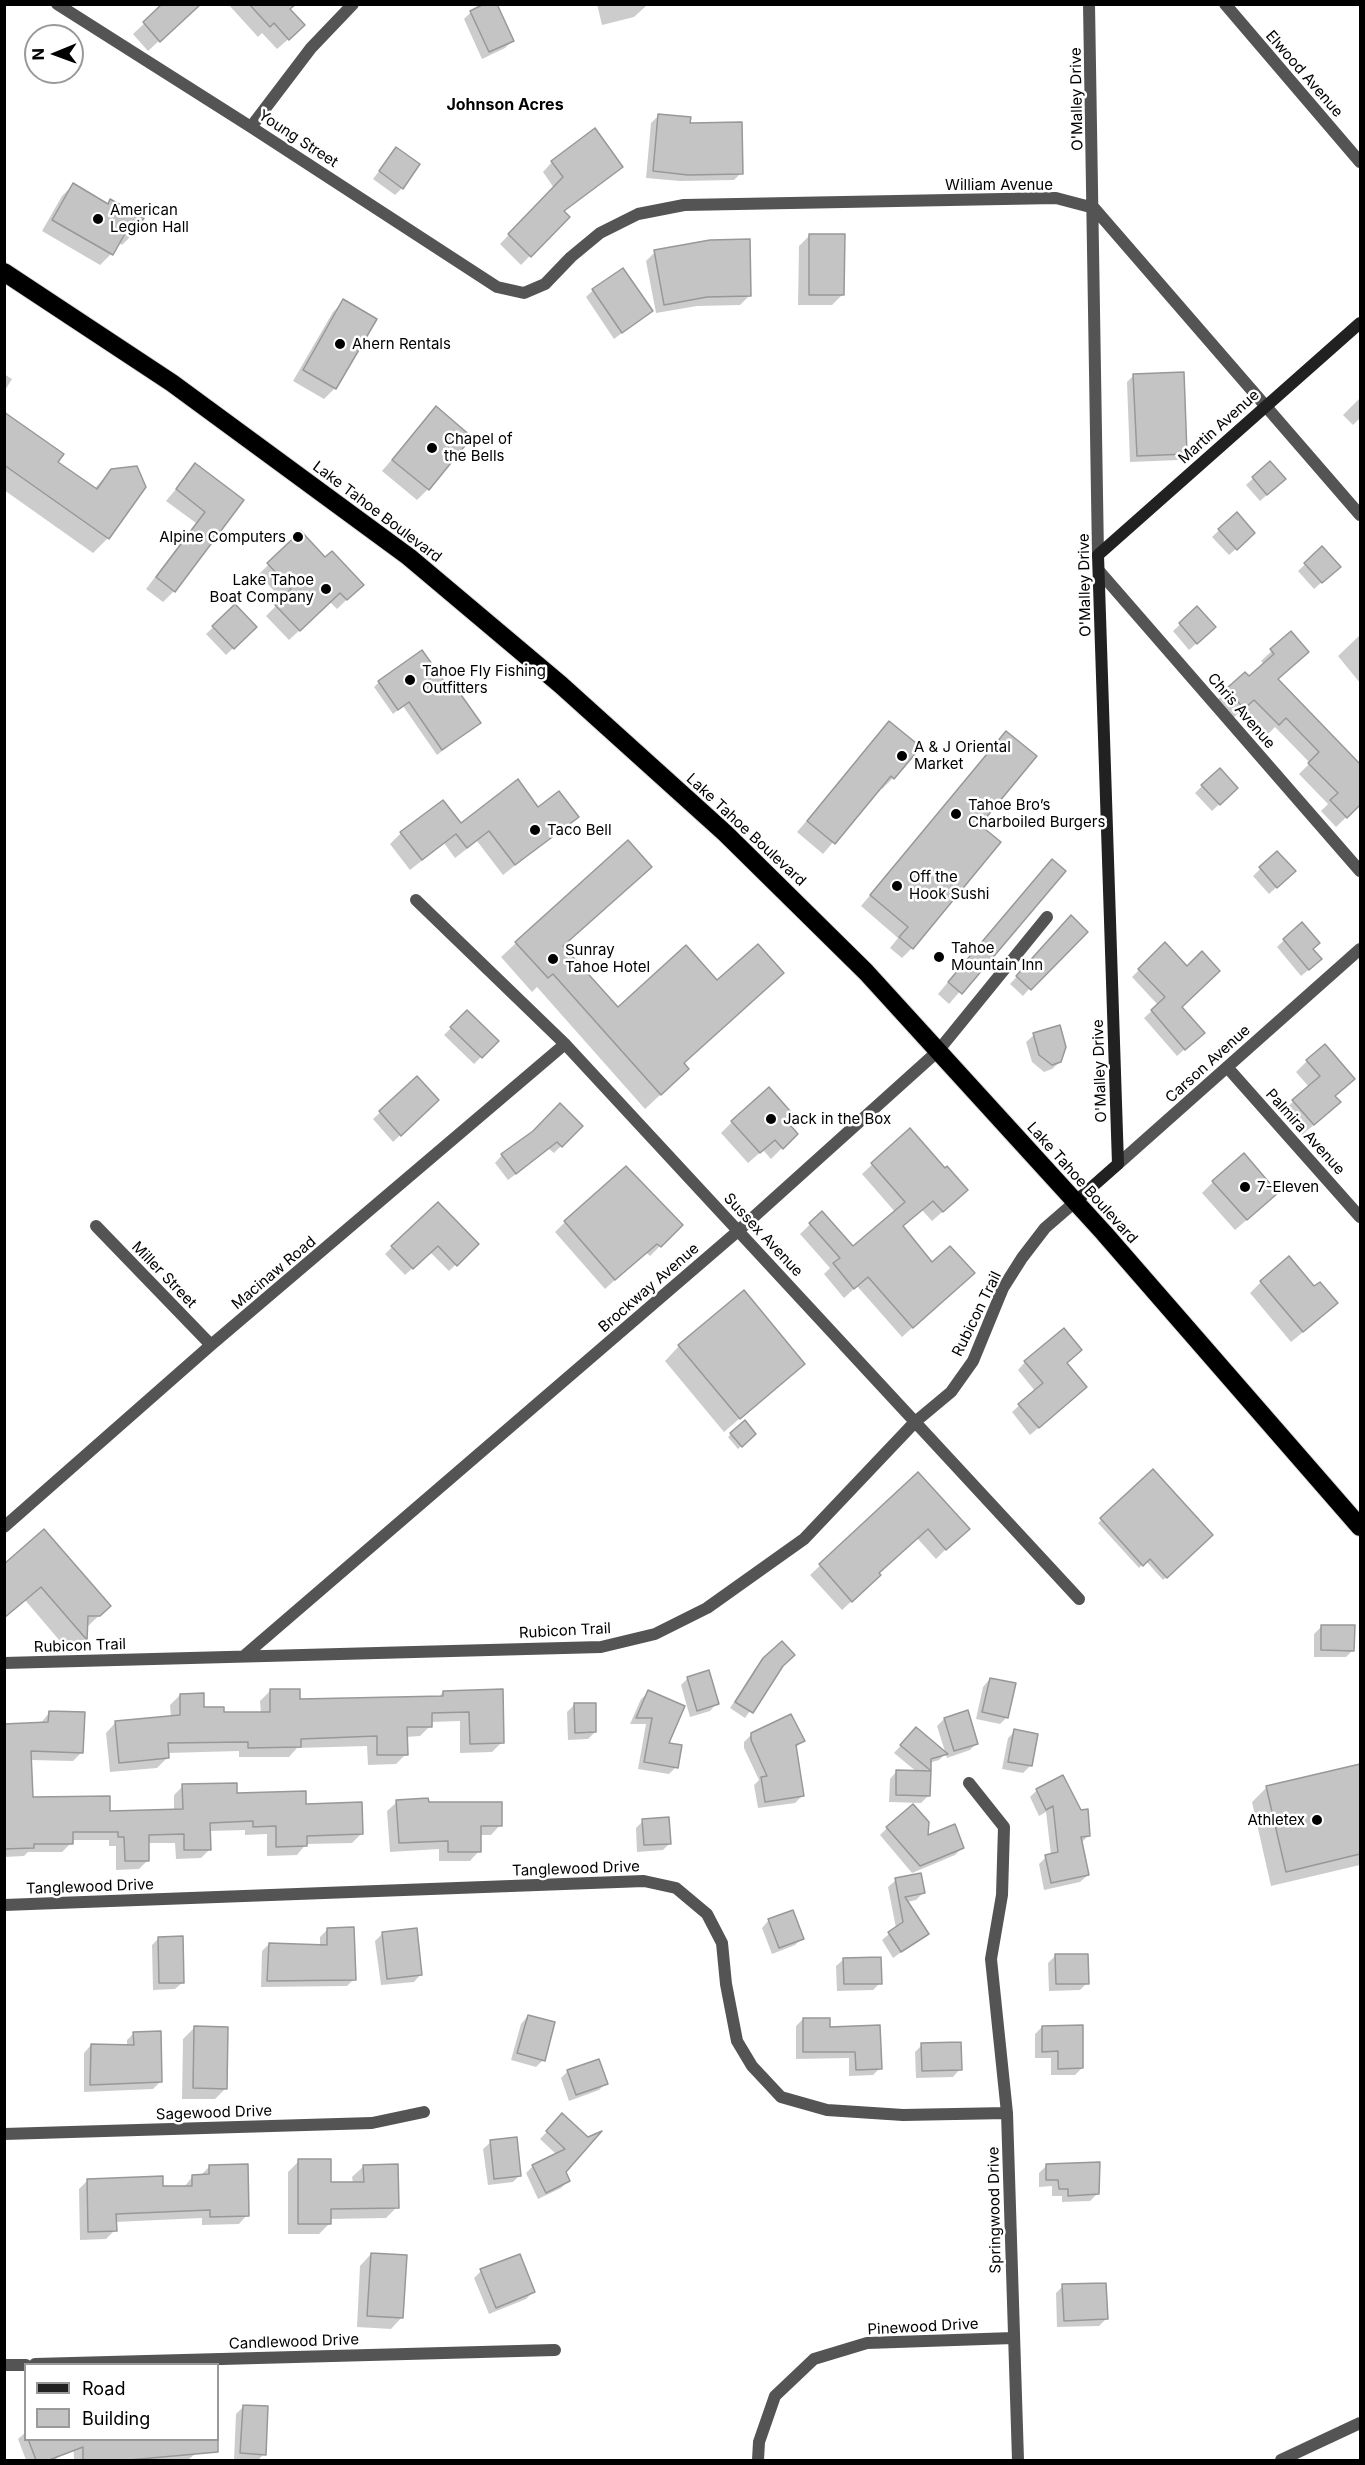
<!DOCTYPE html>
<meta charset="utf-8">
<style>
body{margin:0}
#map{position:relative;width:1365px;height:2465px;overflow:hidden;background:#fff;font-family:Inter,sans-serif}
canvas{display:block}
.frame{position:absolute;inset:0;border:6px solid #000;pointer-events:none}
.legend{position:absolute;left:24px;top:2363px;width:195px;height:78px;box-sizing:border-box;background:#fff;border:2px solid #999;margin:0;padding:8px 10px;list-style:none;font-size:18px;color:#000}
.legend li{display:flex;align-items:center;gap:12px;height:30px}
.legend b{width:30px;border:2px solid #999}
.north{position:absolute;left:24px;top:24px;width:60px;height:60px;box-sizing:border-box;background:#fff;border:2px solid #999;border-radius:50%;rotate:269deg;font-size:16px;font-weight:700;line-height:24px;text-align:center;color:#000}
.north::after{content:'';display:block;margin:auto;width:21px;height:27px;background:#000;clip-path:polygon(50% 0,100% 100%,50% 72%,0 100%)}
</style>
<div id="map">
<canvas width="1365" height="2465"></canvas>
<div class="frame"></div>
<ul class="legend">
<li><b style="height:8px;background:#212121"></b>Road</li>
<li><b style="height:16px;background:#c4c4c4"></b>Building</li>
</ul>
<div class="north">N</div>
</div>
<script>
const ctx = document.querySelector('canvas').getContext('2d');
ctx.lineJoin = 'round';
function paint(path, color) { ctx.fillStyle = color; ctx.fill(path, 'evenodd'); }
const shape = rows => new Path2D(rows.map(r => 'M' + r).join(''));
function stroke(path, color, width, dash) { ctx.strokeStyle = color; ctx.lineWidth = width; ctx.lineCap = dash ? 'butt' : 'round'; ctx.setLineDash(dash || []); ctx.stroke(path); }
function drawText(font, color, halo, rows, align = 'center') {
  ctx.font = font + ' Inter,sans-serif'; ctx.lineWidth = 5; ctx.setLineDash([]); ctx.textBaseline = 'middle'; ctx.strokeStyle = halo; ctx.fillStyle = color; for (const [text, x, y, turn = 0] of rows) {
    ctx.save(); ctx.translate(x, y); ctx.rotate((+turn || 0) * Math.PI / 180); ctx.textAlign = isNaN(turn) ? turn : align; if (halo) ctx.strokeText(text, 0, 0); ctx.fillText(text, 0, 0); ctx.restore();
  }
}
const shadow = shape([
 [165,4,199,4,148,51,133,34],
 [228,4,284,4,292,36,277,49,262,33,258,37],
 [597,4,645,4,646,6,634,17,602,25],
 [471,12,512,41,505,48,482,59,464,19],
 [658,116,688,124,741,173,734,180,680,181,646,178,651,123],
 [396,149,402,188,395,195,373,179],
 [552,162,621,167,563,212,568,217,521,265,500,244,554,188,543,172],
 [73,185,107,205,111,201,133,234,122,245,118,242,111,254,100,265,42,231,62,196],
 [810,235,843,294,832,305,798,305,799,246],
 [655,252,749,296,740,305,697,306,656,313,646,261],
 [593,290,651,311,614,339,586,297],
 [344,301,335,388,324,399,293,381,333,312],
 [4,374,12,379,4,392],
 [1134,375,1186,453,1179,460,1130,462,1127,382],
 [1360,398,1360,418,1353,425,1343,415],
 [436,408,428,489,417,500,382,471],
 [4,440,56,463,94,489,111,471,144,487,108,538,93,553,4,490],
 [1270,463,1277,486,1260,501,1246,485],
 [196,465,242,501,174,591,163,602,146,589,196,523,166,501],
 [1236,514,1246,540,1229,555,1212,537],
 [301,533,325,559,362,585,337,609,330,602,289,640,266,616,282,600,259,574],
 [1322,548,1331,574,1314,589,1298,571],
 [235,606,255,627,226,655,206,634],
 [1197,609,1207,634,1189,650,1173,631],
 [1291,633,1276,680,1360,768,1360,804,1336,827,1321,811,1328,804,1299,774,1310,763,1275,727,1268,734,1243,709,1233,718,1217,700,1245,674,1249,679,1265,665,1261,661],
 [1360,635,1360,683,1338,656],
 [379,682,453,697,479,723,437,755,403,706,393,714,374,687],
 [890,723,919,747,893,778,882,789,880,787,823,854,797,832],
 [1006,733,978,825,912,948,902,958,890,948,898,938,861,906],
 [1202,786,1229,795,1212,811,1195,793],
 [538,809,577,816,503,875,477,841,455,858,444,843,410,870,390,844,401,833,461,825],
 [1277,853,1294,871,1269,894,1253,876],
 [1064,871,949,1004,938,994,1041,872],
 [1064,925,1030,988,1023,996,1010,984],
 [1284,940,1312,949,1313,966,1301,976,1277,947],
 [516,943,562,947,618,1009,682,1063,672,1084,645,1109,537,987,532,992,501,957],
 [1165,944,1181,1007,1195,1040,1177,1056,1144,1018,1158,1005,1132,977],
 [467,1012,497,1041,474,1064,444,1035],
 [1034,1035,1060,1062,1052,1069,1044,1072,1032,1062,1026,1042],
 [1307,1061,1342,1090,1334,1096,1328,1113,1302,1135,1282,1112,1309,1087,1296,1072],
 [417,1078,437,1100,393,1142,373,1119],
 [732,1122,789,1126,785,1145,771,1159,763,1150,748,1163,721,1133],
 [581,1126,554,1153,549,1149,508,1180,495,1163,502,1155],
 [909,1130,956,1200,932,1221,922,1210,901,1227,932,1264,962,1283,902,1337,857,1286,844,1298,824,1274,830,1268,800,1234,822,1213,853,1248,896,1213,862,1174],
 [1213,1182,1265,1204,1235,1230,1202,1193],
 [565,1222,681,1225,650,1256,646,1252,605,1289,555,1232],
 [477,1244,449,1271,430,1252,405,1275,385,1254,392,1247],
 [1261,1282,1314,1289,1325,1314,1291,1342,1250,1293],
 [679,1346,803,1364,724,1432,665,1361],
 [1025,1362,1065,1364,1077,1395,1030,1435,1012,1412,1035,1391,1018,1370],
 [731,1434,754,1434,738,1449,728,1437],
 [1153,1471,1211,1535,1163,1580,1146,1561,1139,1568,1098,1523],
 [918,1474,959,1536,936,1559,917,1538,877,1573,869,1585,842,1610,810,1575],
 [4,1566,109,1606,86,1628,86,1640,71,1654,25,1600,4,1618],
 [1321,1627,1353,1650,1346,1657,1314,1657,1314,1634],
 [782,1643,781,1667,745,1718,730,1708,757,1666],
 [688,1678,717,1703,710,1711,690,1717,681,1685],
 [990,1679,1007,1717,1000,1724,976,1719,983,1687],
 [270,1691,299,1701,438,1698,443,1692,501,1691,502,1742,492,1752,460,1753,460,1721,430,1722,430,1726,420,1736,406,1737,406,1754,396,1764,368,1765,367,1746,297,1748,289,1757,239,1757,239,1751,167,1753,167,1758,157,1768,110,1772,106,1733,116,1722,171,1718,170,1705,180,1695,203,1709,223,1714,261,1714,260,1701],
 [649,1692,676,1767,669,1774,638,1769,646,1724,630,1724,641,1699],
 [574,1705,595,1732,588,1739,568,1740,567,1712],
 [49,1713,82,1752,73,1761,30,1760,31,1798,108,1813,174,1811,174,1795,183,1786,305,1806,362,1833,352,1843,306,1844,297,1855,267,1856,267,1834,245,1835,245,1830,209,1831,210,1849,201,1858,176,1859,175,1843,147,1843,148,1860,139,1869,116,1870,116,1846,109,1846,109,1840,72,1840,71,1843,62,1852,28,1852,24,1856,4,1857,4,1725,40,1724],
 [944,1719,977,1743,970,1750,947,1758,937,1726],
 [1015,1731,1030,1766,1023,1773,1002,1769,1008,1738],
 [752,1734,803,1741,795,1748,802,1796,795,1803,758,1808,754,1785,759,1780,744,1748,744,1742],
 [909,1736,945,1754,939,1760,929,1763,927,1773,928,1796,921,1803,889,1802,890,1779,897,1771,917,1772,894,1753],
 [1360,1765,1360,1865,1271,1886,1252,1802,1267,1787],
 [1037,1790,1089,1835,1081,1843,1088,1875,1080,1882,1044,1890,1039,1864,1046,1857,1051,1855,1046,1812,1039,1816,1030,1797],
 [397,1802,427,1804,500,1825,491,1835,479,1835,479,1851,470,1861,439,1861,439,1849,390,1852,387,1811],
 [643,1821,670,1843,663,1850,637,1852,636,1828],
 [887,1828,927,1838,962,1848,955,1855,912,1873,880,1835],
 [896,1880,923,1893,916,1900,907,1902,927,1934,893,1958,882,1940,896,1928,888,1887],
 [769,1920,802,1938,795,1945,772,1954,762,1928],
 [327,1930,354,1979,347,1986,261,1987,262,1951,269,1944,320,1946,320,1937],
 [382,1934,421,1974,414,1982,381,1985,375,1941],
 [159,1938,183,1982,175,1989,153,1990,152,1945],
 [1055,1956,1087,1983,1080,1990,1049,1991,1048,1963],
 [844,1959,880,1983,873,1990,837,1991,836,1966],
 [528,2016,543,2060,536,2067,511,2060,521,2024],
 [803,2019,829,2028,880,2068,873,2075,849,2076,849,2058,796,2059,796,2026],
 [1042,2027,1082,2068,1075,2075,1051,2075,1051,2058,1035,2058,1035,2034],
 [194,2028,226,2088,215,2099,182,2099,183,2039],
 [134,2033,160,2082,153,2089,84,2092,84,2053,91,2045,127,2046,127,2040],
 [922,2045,960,2069,953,2077,916,2078,915,2052],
 [568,2071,606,2083,599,2090,569,2101,561,2078],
 [562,2116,588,2139,564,2171,568,2181,561,2188,538,2199,526,2173,533,2166,556,2154,540,2139],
 [491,2142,520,2175,513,2182,488,2185,483,2149],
 [299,2161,330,2184,353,2183,352,2177,364,2166,397,2207,386,2218,330,2219,330,2223,319,2234,288,2234,288,2172],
 [210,2166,247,2215,239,2224,202,2225,202,2218,115,2222,115,2230,106,2239,80,2240,79,2189,88,2180,184,2187,193,2176,201,2175],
 [1046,2166,1097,2194,1090,2201,1062,2202,1062,2196,1052,2196,1052,2186,1039,2187,1039,2173],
 [371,2254,402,2317,391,2329,357,2327,360,2266],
 [481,2271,533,2292,526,2299,489,2314,474,2278],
 [1063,2286,1106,2319,1099,2326,1057,2327,1056,2293],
 [243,2407,264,2454,258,2460,234,2460,236,2414],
 [26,2432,26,2440,54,2440,60,2455,55,2460,26,2460,18,2439],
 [73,2440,195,2454,188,2460,74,2460]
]);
const building = shape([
 [162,4,201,4,160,42,143,22,162,4],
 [249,4,296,4,290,9,305,25,289,40,274,23,270,27,249,4],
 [484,4,497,4,514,41,489,52,470,11,484,4],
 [658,114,691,117,690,123,742,122,743,174,688,175,653,171,658,114],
 [595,128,623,167,564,211,570,217,531,257,508,234,563,177,551,161,595,128],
 [396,147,420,164,403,189,379,171,396,147],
 [73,183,108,204,110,199,144,218,134,235,127,230,113,255,52,220,73,183],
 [809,234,845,234,844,295,809,295,809,234],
 [750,239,751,296,707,297,664,305,654,250,710,240,750,239],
 [623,268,653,311,622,333,592,289,623,268],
 [343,299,377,319,336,389,303,370,343,299],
 [1184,372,1187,454,1137,456,1133,374,1184,372],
 [436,406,472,437,429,490,392,460,436,406],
 [4,412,64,454,58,462,97,489,111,469,137,466,146,487,109,539,4,465,4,412],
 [1270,461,1286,479,1267,495,1252,477,1270,461],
 [195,463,244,500,175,592,156,577,205,512,176,489,195,463],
 [1237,512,1255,533,1237,550,1218,529,1237,512],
 [301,531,325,557,332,551,364,585,347,600,340,593,300,631,275,605,291,589,267,563,301,531],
 [1322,546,1341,567,1322,583,1304,563,1322,546],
 [235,604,257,627,234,649,212,626,235,604],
 [1197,606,1216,627,1197,644,1179,623,1197,606],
 [1291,631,1309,652,1278,679,1360,764,1360,805,1347,818,1330,800,1338,793,1308,763,1319,752,1286,718,1279,725,1254,700,1244,709,1227,688,1245,672,1249,676,1274,654,1270,649,1291,631],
 [422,650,454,695,459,692,481,723,442,750,409,702,398,710,378,681,422,650],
 [889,721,921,747,894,779,891,776,835,844,807,821,889,721],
 [1006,731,1037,756,980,825,1001,842,913,949,899,937,908,927,870,895,1006,731],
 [1220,768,1238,788,1220,805,1201,785,1220,768],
 [518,779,538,807,559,791,579,817,515,865,489,831,467,848,456,834,422,860,400,832,443,800,461,823,518,779],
 [628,840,652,867,563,946,618,1007,686,945,717,980,758,944,784,973,684,1063,689,1069,661,1095,553,974,548,978,515,942,628,840],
 [1277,851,1296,871,1277,888,1259,867,1277,851],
 [1052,859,1066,871,962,994,948,982,1052,859],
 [1071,915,1088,932,1031,990,1016,976,1071,915],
 [1302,922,1320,943,1313,949,1322,959,1309,970,1283,939,1302,922],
 [1165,942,1187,966,1202,951,1220,971,1182,1007,1205,1033,1185,1050,1151,1010,1165,997,1138,969,1165,942],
 [467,1010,499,1041,482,1058,450,1027,467,1010],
 [1060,1025,1066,1047,1061,1062,1052,1065,1039,1055,1033,1033,1060,1025],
 [1325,1044,1355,1079,1335,1096,1341,1102,1314,1125,1292,1100,1320,1076,1306,1060,1325,1044],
 [417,1076,439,1100,401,1136,379,1111,417,1076],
 [769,1087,798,1120,791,1126,798,1134,783,1149,775,1140,760,1153,731,1121,769,1087],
 [560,1103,583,1126,562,1147,557,1142,516,1174,501,1154,533,1131,560,1103],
 [910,1128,945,1168,947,1166,968,1190,943,1212,933,1201,903,1226,932,1262,950,1246,975,1273,913,1328,868,1277,854,1289,833,1263,840,1258,809,1223,822,1211,853,1246,905,1202,871,1163,910,1128],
 [1244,1153,1278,1193,1247,1220,1212,1181,1244,1153],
 [626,1166,683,1225,661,1247,657,1244,615,1280,564,1221,626,1166],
 [438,1202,479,1244,457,1266,438,1246,413,1269,391,1246,438,1202],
 [1289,1256,1314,1286,1320,1282,1338,1303,1303,1332,1260,1281,1289,1256],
 [744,1290,805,1364,740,1419,678,1345,744,1290],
 [1064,1328,1082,1350,1067,1363,1087,1387,1039,1428,1018,1404,1043,1383,1024,1361,1064,1328],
 [745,1420,756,1434,742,1447,730,1433,745,1420],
 [1153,1469,1213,1535,1167,1578,1150,1559,1143,1566,1100,1518,1153,1469],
 [918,1472,970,1529,946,1550,928,1529,879,1573,881,1575,852,1602,819,1564,918,1472],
 [44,1529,111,1606,100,1616,88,1616,87,1640,41,1587,4,1618,4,1564,44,1529],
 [1321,1625,1355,1625,1354,1651,1321,1650,1321,1625],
 [782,1641,795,1655,783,1666,753,1713,735,1702,763,1658,782,1641],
 [709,1670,719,1704,697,1711,687,1677,709,1670],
 [990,1678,1016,1683,1008,1718,982,1712,990,1678],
 [270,1689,300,1689,300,1699,443,1696,443,1691,503,1689,504,1743,470,1744,469,1712,432,1713,432,1727,407,1727,408,1755,377,1755,377,1736,301,1739,301,1747,248,1748,248,1742,168,1743,169,1758,119,1763,115,1721,180,1715,180,1694,204,1693,204,1707,224,1707,224,1712,270,1712,270,1689],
 [648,1690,685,1706,669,1743,682,1745,678,1768,644,1762,652,1718,636,1718,648,1690],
 [574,1703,596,1703,596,1732,575,1733,574,1703],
 [968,1710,978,1744,954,1751,944,1718,968,1710],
 [49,1711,85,1712,83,1753,31,1751,33,1797,110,1796,110,1811,183,1809,182,1784,237,1783,237,1793,306,1791,306,1804,362,1802,363,1834,307,1836,307,1846,276,1847,276,1826,253,1827,253,1821,210,1823,211,1850,184,1850,184,1834,149,1835,149,1861,125,1861,124,1837,118,1837,118,1832,73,1832,73,1844,34,1844,34,1848,4,1849,4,1724,48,1722,49,1711],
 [791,1714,805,1741,796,1745,804,1796,765,1802,761,1777,767,1776,751,1740,751,1733,791,1714],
 [916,1727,948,1754,931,1759,931,1771,900,1745,916,1727],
 [1014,1729,1038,1734,1032,1766,1008,1762,1014,1729],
 [1360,1764,1360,1854,1286,1872,1266,1786,1360,1764],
 [896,1770,931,1771,930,1796,896,1795,896,1770],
 [1063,1775,1081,1810,1088,1809,1090,1836,1081,1837,1089,1875,1051,1883,1045,1855,1058,1852,1053,1806,1046,1810,1036,1789,1063,1775],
 [428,1798,429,1802,502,1802,502,1826,481,1826,481,1852,448,1852,448,1841,399,1843,396,1800,428,1798],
 [913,1804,929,1822,928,1835,955,1824,964,1848,920,1866,886,1827,913,1804],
 [669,1817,671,1844,644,1845,642,1819,669,1817],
 [921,1873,925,1893,905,1897,929,1934,901,1952,888,1932,903,1922,895,1878,921,1873],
 [793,1910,804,1939,779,1948,768,1919,793,1910],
 [354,1927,356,1980,267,1981,269,1943,327,1945,327,1928,354,1927],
 [417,1928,422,1975,387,1979,382,1932,417,1928],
 [183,1936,184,1983,159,1983,158,1937,183,1936],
 [1055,1954,1088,1954,1089,1984,1056,1984,1055,1954],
 [881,1957,882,1984,844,1984,843,1958,881,1957],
 [528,2015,555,2022,545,2061,517,2053,528,2015],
 [803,2018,830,2018,830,2027,880,2025,882,2069,856,2070,855,2052,803,2052,803,2018],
 [1083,2025,1083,2068,1058,2069,1058,2051,1042,2052,1042,2026,1083,2025],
 [194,2026,228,2027,227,2089,193,2088,194,2026],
 [161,2031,162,2082,90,2085,91,2044,134,2045,133,2032,161,2031],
 [961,2042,962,2070,922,2071,921,2043,961,2042],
 [599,2059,608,2084,576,2095,567,2070,599,2059],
 [562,2113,588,2137,602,2131,566,2172,570,2181,546,2193,532,2165,565,2149,546,2131,562,2113],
 [517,2137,521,2176,494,2179,490,2140,517,2137],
 [298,2159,331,2159,331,2182,364,2182,363,2165,398,2164,399,2208,331,2209,331,2224,298,2224,298,2159],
 [1100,2162,1099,2194,1068,2196,1068,2189,1059,2189,1058,2180,1046,2180,1046,2164,1100,2162],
 [248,2164,249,2216,210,2217,210,2210,116,2214,117,2231,88,2232,87,2179,163,2176,163,2186,192,2186,192,2175,209,2174,209,2165,248,2164],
 [371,2253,407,2255,403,2318,367,2316,371,2253],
 [520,2254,535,2292,496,2308,480,2269,520,2254],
 [1106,2283,1108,2319,1064,2321,1062,2284,1106,2283],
 [243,2405,268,2406,266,2455,240,2453,243,2405],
 [28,2439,218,2439,218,2452,129,2460,83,2460,83,2447,49,2460,36,2460,28,2439]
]);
const street = shape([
 [57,4,251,127,497,287,524,293,545,284,571,257,600,233,638,214,684,205,1056,198,1094,208,1360,515],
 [1089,4,1098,555],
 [1225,4,1360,162],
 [251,127,311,48,353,4],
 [1099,571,1360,871],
 [416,900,565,1044,1079,1599],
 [1227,1067,1360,1217],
 [1118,1164,1360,949],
 [96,1226,211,1345],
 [4,1527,211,1345,565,1044],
 [244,1656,738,1231,938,1051,1047,917],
 [4,1663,601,1647,655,1634,707,1608,804,1539,915,1422,951,1392,973,1361,1003,1288,1022,1258,1045,1228,1075,1202],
 [969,1783,1004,1827,1002,1895,991,1959,1007,2113,1018,2460],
 [4,1905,644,1881,676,1888,707,1914,722,1943,726,1984,737,2041,752,2066,781,2097,827,2110,903,2115,1007,2113],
 [4,2134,372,2123,424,2112],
 [35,2364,555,2350],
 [4,2365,26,2365],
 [758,2460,759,2442,775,2396,814,2359,867,2343,1013,2338],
 [1281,2460,1360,2423]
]);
const secondary = shape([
 [1075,1202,1118,1164,1098,555,1360,323]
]);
const highway = shape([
 [4,272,172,383,409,557,561,685,725,833,866,972,1104,1233,1360,1527]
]);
const markers = [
 [98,219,6,"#000"],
 [340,344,6,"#000"],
 [432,448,6,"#000"],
 [298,537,6,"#000"],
 [326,589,6,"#000"],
 [410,680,6,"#000"],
 [902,756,6,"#000"],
 [956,814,6,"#000"],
 [535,830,6,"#000"],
 [897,886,6,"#000"],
 [939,957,6,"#000"],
 [553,959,6,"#000"],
 [771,1119,6,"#000"],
 [1245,1187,6,"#000"],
 [1317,1820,6,"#000"]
];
const streetNames = [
 ["Elwood Avenue",1304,74,49],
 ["O'Malley Drive",1077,99,-91],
 ["Young Street",298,139,33],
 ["William Avenue",999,185],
 ["Martin Avenue",1219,427,-42],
 ["Lake Tahoe Boulevard",377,512,37],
 ["O'Malley Drive",1085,585,-91],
 ["Chris Avenue",1241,711,49],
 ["Lake Tahoe Boulevard",746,830,43],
 ["Carson Avenue",1208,1064,-42],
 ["O'Malley Drive",1100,1071,-92],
 ["Palmira Avenue",1305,1132,48],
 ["Lake Tahoe Boulevard",1082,1183,48],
 ["Sussex Avenue",763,1235,47],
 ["Macinaw Road",274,1273,-40],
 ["Miller Street",164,1275,46],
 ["Brockway Avenue",649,1288,-41],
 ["Rubicon Trail",977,1314,-64],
 ["Rubicon Trail",565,1631,-3],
 ["Rubicon Trail",80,1646,-2],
 ["Tanglewood Drive",576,1869,-2],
 ["Tanglewood Drive",90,1887,-2],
 ["Sagewood Drive",214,2113,-2],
 ["Springwood Drive",995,2210,-91],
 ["Pinewood Drive",923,2327,-3],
 ["Candlewood Drive",294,2342,-2]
];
const poiNames = [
 ["American",110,210],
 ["Legion Hall",110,227],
 ["Ahern Rentals",352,344],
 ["Chapel of",444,439],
 ["the Bells",444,456],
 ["Alpine Computers",286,537,"right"],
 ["Lake Tahoe",314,580,"right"],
 ["Boat Company",314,597,"right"],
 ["Tahoe Fly Fishing",422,671],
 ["Outfitters",422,688],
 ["A & J Oriental",914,747],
 ["Market",914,764],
 ["Tahoe Bro’s",968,805],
 ["Charboiled Burgers",968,822],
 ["Taco Bell",547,830],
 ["Off the",909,877],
 ["Hook Sushi",909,894],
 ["Tahoe",951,948],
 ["Mountain Inn",951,965],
 ["Sunray",565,950],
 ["Tahoe Hotel",565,967],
 ["Jack in the Box",783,1119],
 ["7-Eleven",1257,1187],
 ["Athletex",1305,1820,"right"]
];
const neighbourhoodNames = [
 ["Johnson Acres",505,105]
];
paint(shadow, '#0003');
paint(building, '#c4c4c4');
stroke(building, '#989898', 1.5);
stroke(highway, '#dbdbdb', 20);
stroke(street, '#545454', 12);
stroke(secondary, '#212121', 12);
stroke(highway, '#000', 18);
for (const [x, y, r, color] of markers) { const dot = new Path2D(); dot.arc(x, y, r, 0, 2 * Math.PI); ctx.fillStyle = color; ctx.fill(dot); stroke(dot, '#fff', 2); }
drawText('15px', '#000', '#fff', streetNames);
drawText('15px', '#000', '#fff', poiNames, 'left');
drawText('bold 16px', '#000', '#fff', neighbourhoodNames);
</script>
